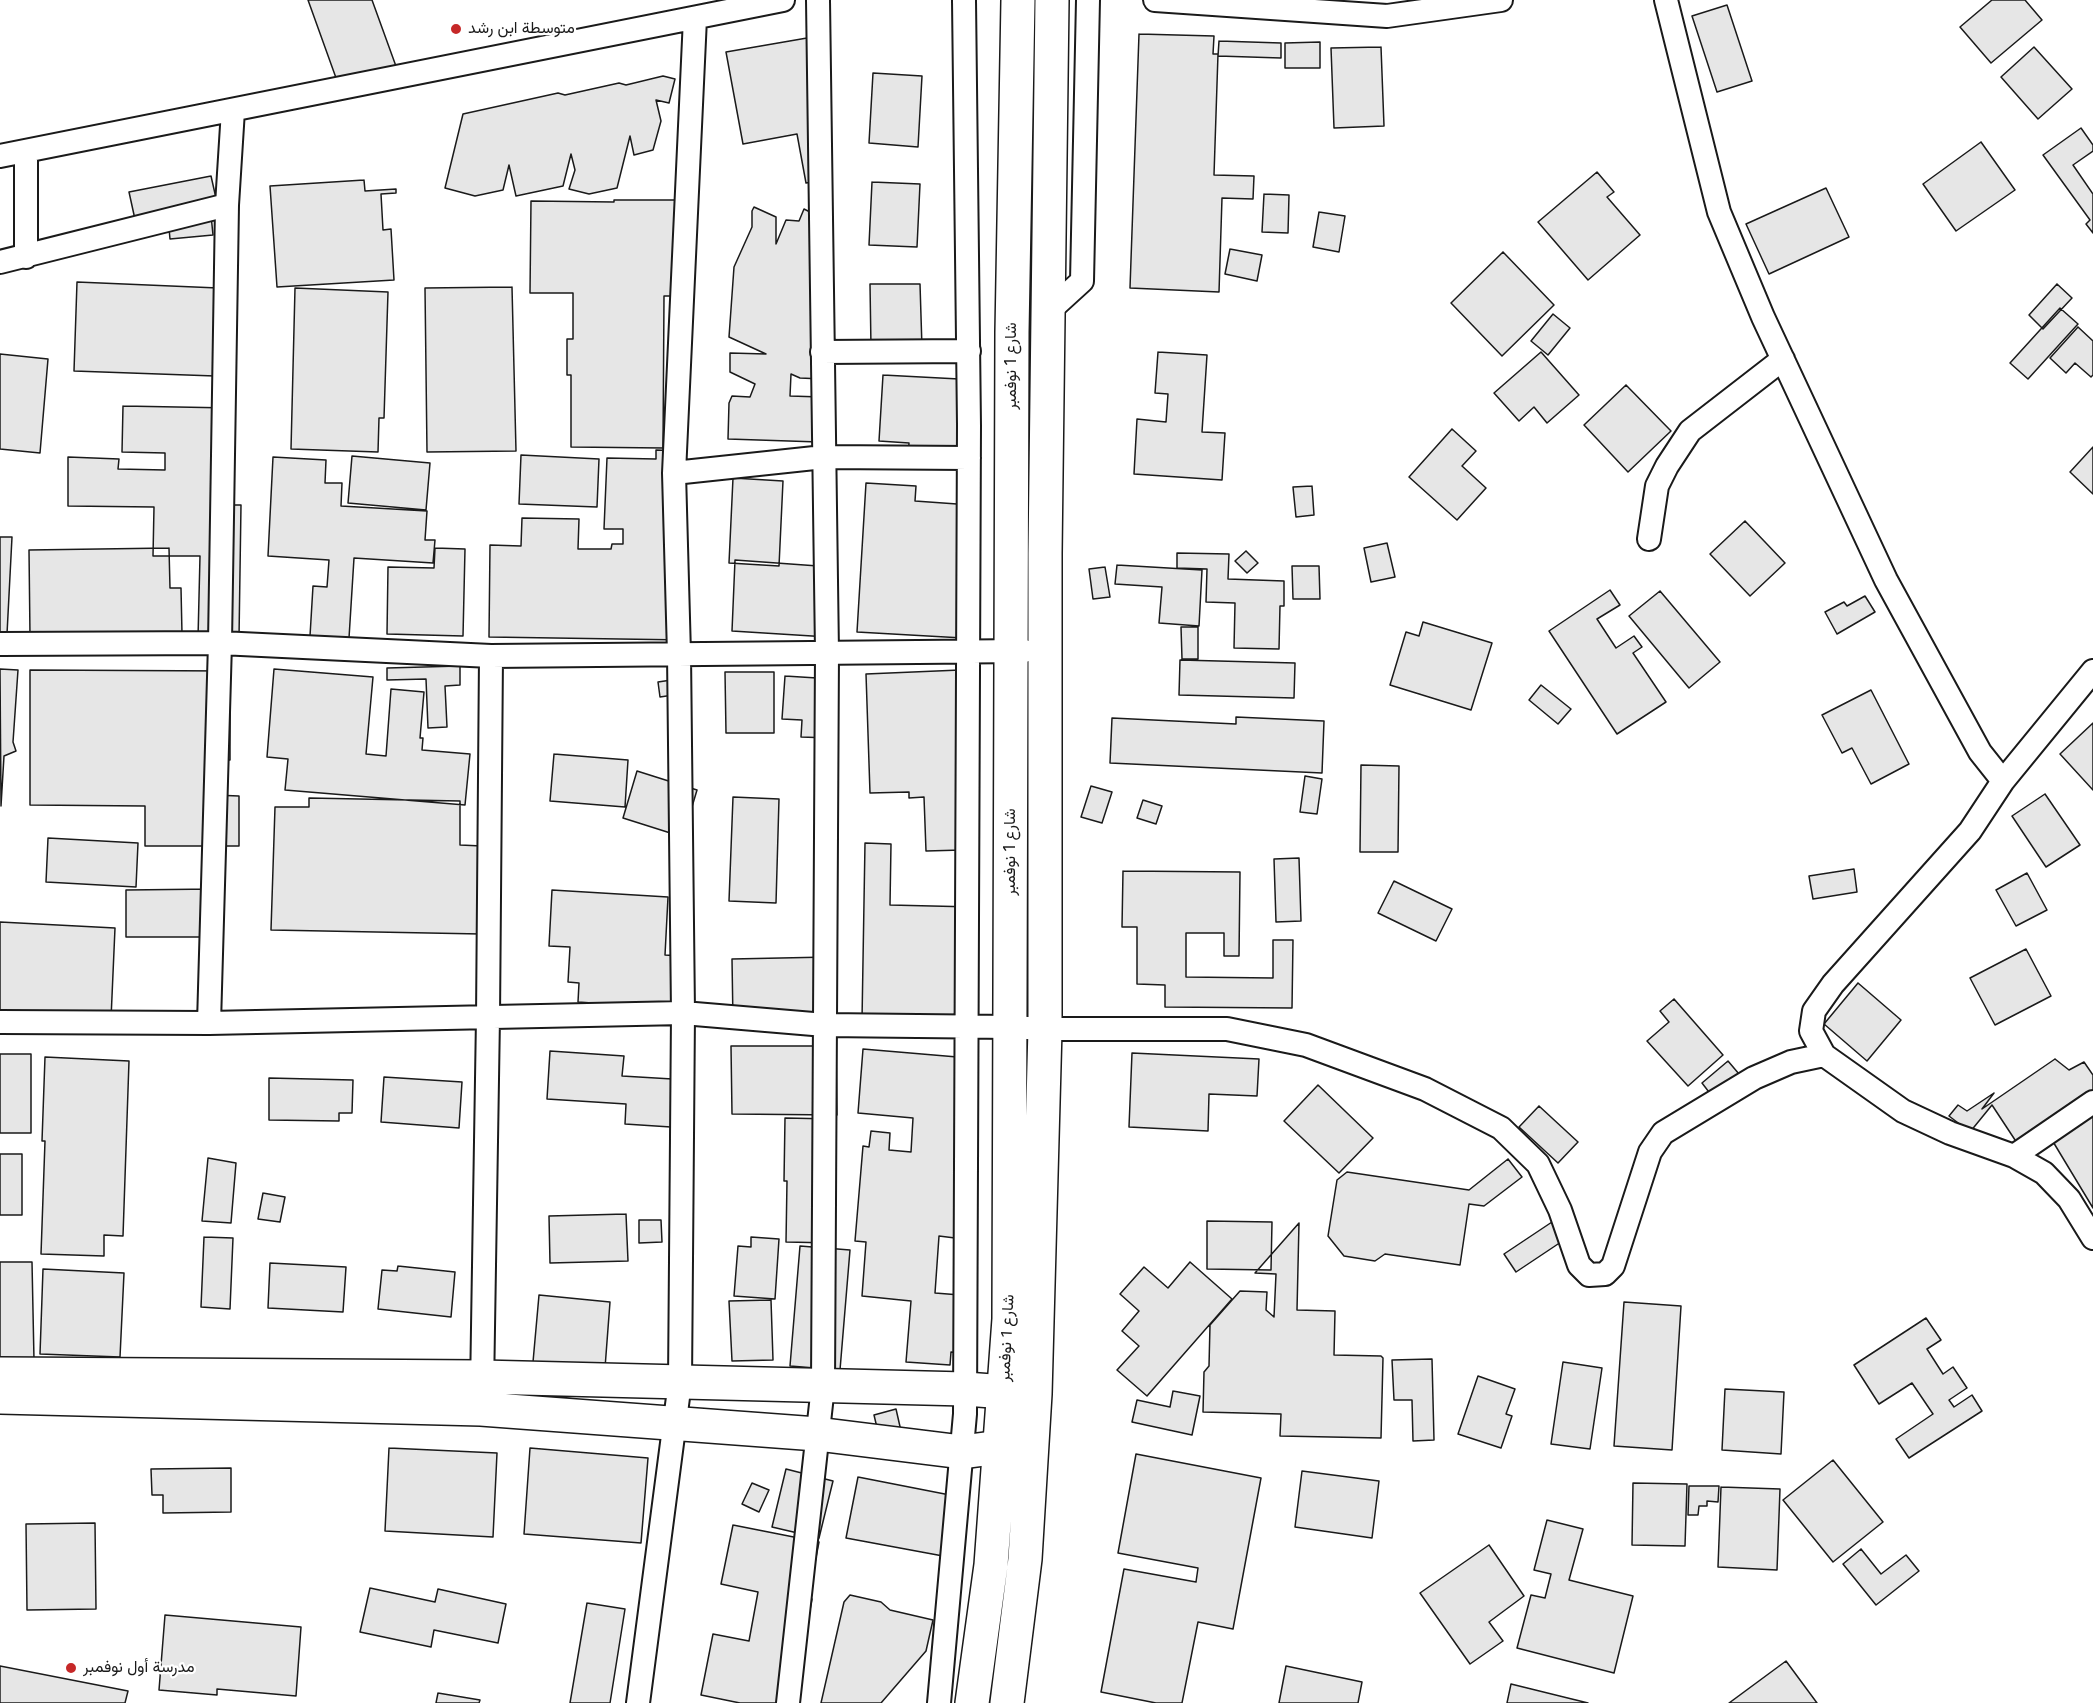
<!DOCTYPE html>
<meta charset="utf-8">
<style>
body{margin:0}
canvas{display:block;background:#fff}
</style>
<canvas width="2093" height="1703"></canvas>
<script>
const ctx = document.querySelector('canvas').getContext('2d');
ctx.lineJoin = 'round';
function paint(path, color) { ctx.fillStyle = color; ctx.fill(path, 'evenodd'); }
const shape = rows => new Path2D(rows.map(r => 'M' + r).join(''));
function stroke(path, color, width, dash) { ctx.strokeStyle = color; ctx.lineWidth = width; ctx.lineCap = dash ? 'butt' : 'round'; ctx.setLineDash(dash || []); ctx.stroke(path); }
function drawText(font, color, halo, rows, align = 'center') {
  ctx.font = font + ' "Fira Sans",Vazirmatn,sans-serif'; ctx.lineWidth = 4.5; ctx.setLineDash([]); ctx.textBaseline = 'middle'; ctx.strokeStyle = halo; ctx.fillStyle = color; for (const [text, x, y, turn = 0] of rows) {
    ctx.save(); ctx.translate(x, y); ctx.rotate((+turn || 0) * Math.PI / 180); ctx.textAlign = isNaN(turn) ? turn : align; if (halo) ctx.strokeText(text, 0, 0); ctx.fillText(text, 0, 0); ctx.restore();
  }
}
const building = shape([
 [308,0,372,0,397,69,340,89,308,0],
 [1992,0,2025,0,2042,20,1991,63,1960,27,1992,0],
 [1727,5,1752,81,1717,92,1692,16,1727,5],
 [1139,34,1214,36,1213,54,1218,54,1214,175,1254,176,1253,199,1222,198,1219,292,1130,288,1139,34],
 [807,38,832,179,806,183,797,134,743,144,726,52,807,38],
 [1219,41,1281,43,1281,58,1218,56,1219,41],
 [1320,42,1320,68,1285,68,1285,43,1320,42],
 [1381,47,1384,126,1334,128,1331,48,1381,47],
 [2034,47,2072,89,2038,119,2001,77,2034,47],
 [873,73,922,76,918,147,869,143,873,73],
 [663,76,675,79,669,103,656,100,661,121,653,150,634,155,630,136,617,188,589,194,569,189,575,170,571,154,563,186,516,196,509,165,503,190,475,196,445,188,463,114,558,93,565,95,619,83,626,85,663,76],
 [2081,128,2093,145,2093,151,2073,165,2093,194,2093,233,2086,224,2090,220,2043,155,2081,128],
 [1981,142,2015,190,1956,231,1923,184,1981,142],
 [1597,172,1614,192,1607,197,1640,235,1588,280,1538,222,1597,172],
 [211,176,218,207,136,224,129,192,211,176],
 [364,180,365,191,396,189,396,193,381,194,383,230,391,229,394,280,277,287,270,186,364,180],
 [872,182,920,184,917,247,869,245,872,182],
 [1826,188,1849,237,1769,274,1746,224,1826,188],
 [1264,194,1289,195,1288,233,1262,232,1264,194],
 [614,200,678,200,680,296,664,296,663,448,571,447,571,375,567,375,567,339,573,339,573,293,530,293,531,201,614,202,614,200],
 [754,207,776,217,776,244,786,220,799,221,804,209,820,217,822,379,800,378,791,374,790,396,821,397,819,442,728,439,729,403,732,396,750,397,755,384,730,372,730,353,766,354,729,337,734,267,752,227,752,211,754,207],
 [1319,212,1345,216,1339,252,1313,247,1319,212],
 [211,215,213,235,170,239,168,218,211,215],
 [1230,249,1262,255,1257,281,1225,274,1230,249],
 [1503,252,1554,305,1502,356,1451,303,1503,252],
 [77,282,218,288,215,376,74,371,77,282],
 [870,284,920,284,922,348,871,348,870,284],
 [2057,284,2072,298,2043,329,2029,315,2057,284],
 [512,287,516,451,427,452,425,288,512,287],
 [295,288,388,292,384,418,379,418,378,452,291,449,295,288],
 [2060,308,2078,324,2028,379,2010,363,2060,308],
 [1553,314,1570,328,1548,355,1531,341,1553,314],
 [2078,327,2093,341,2093,375,2091,377,2075,363,2066,373,2050,358,2078,327],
 [1158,352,1207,355,1202,432,1225,433,1222,480,1134,474,1137,419,1166,422,1168,394,1155,393,1158,352],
 [1541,352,1579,395,1547,423,1534,407,1519,421,1494,393,1541,352],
 [0,354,48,359,40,453,0,449,0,354],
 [883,375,978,380,973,460,908,456,909,443,879,441,883,375],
 [1626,385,1671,431,1628,472,1584,425,1626,385],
 [123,406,231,408,229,505,241,505,239,638,198,638,200,556,153,556,154,507,68,506,68,457,119,459,118,469,165,470,165,453,122,452,123,406],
 [1452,429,1476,451,1462,466,1486,488,1457,520,1409,477,1452,429],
 [2093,447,2093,494,2070,472,2093,447],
 [656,450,683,451,685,640,489,637,490,545,521,546,522,518,579,519,578,549,611,549,612,544,623,544,623,529,604,529,607,458,656,459,656,450],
 [521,455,599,459,597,507,519,504,521,455],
 [352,456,430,463,426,510,348,503,352,456],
 [273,457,326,460,325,483,342,483,341,506,427,511,425,540,435,540,433,563,354,558,349,638,310,636,313,586,327,587,329,560,268,556,273,457],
 [733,478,783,481,779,566,729,563,733,478],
 [866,483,916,486,915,501,971,505,963,638,857,632,866,483],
 [1312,486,1314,515,1296,517,1293,487,1312,486],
 [1745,521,1785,563,1750,596,1710,554,1745,521],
 [0,537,12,537,7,634,0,634,0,537],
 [1387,543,1395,577,1371,582,1364,548,1387,543],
 [169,548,170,588,181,588,182,634,30,636,29,550,169,548],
 [435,548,465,549,463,636,387,634,388,567,434,568,435,548],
 [1246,551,1258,563,1247,573,1235,561,1246,551],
 [1177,553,1229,554,1228,579,1284,581,1284,606,1280,606,1279,649,1234,648,1235,603,1206,602,1207,569,1177,568,1177,553],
 [735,560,832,567,828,637,732,631,735,560],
 [1117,565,1202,570,1199,626,1159,623,1162,587,1115,584,1117,565],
 [1292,566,1319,566,1320,599,1293,599,1292,566],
 [1105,567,1110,597,1093,599,1089,569,1105,567],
 [1610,590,1620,605,1597,619,1616,648,1634,636,1642,647,1633,653,1666,702,1617,734,1549,631,1610,590],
 [1660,591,1720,662,1689,688,1629,616,1660,591],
 [1865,596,1875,612,1837,634,1825,612,1844,602,1847,606,1865,596],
 [1423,622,1492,643,1471,710,1390,685,1406,632,1419,636,1423,622],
 [1181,627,1198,627,1198,659,1182,659,1181,627],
 [1180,660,1295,663,1294,698,1179,695,1180,660],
 [460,666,460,685,445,686,447,727,428,728,426,679,387,680,387,668,460,666],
 [0,669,18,670,13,742,16,751,4,756,1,806,0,669],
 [274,669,373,677,366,754,386,756,391,689,424,692,420,738,423,738,422,750,470,754,465,805,285,790,288,759,267,757,274,669],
 [30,670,230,671,230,760,214,760,214,795,239,796,239,846,145,846,145,806,30,805,30,670],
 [960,670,962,850,926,851,924,797,909,798,909,792,870,793,866,674,960,670],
 [725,672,774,672,774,733,726,733,725,672],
 [785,676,833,679,830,738,801,737,802,720,782,719,785,676],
 [678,679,680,694,660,697,658,682,678,679],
 [1541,685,1571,709,1558,724,1529,700,1541,685],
 [1871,690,1909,764,1871,784,1852,748,1842,753,1822,715,1871,690],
 [1236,717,1324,721,1322,773,1110,763,1112,718,1236,724,1236,717],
 [2093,723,2093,790,2060,754,2093,723],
 [554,754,628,760,625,807,550,801,554,754],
 [1361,765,1399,766,1398,852,1360,852,1361,765],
 [637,771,697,790,683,837,623,818,637,771],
 [1305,776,1322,779,1317,814,1300,812,1305,776],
 [1091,786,1112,792,1102,823,1081,817,1091,786],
 [2045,794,2080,845,2046,867,2012,816,2045,794],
 [733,797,779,799,776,903,729,901,733,797],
 [309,798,460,801,460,845,482,846,481,934,271,930,275,807,309,807,309,798],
 [1143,800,1162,806,1156,824,1137,818,1143,800],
 [48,838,138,843,136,887,46,882,48,838],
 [865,843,891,844,890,905,974,907,968,1022,862,1020,865,843],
 [1299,858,1301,921,1276,922,1274,859,1299,858],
 [1854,869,1857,892,1813,899,1809,876,1854,869],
 [1123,871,1240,872,1239,956,1224,956,1224,933,1186,933,1186,977,1273,978,1273,940,1293,940,1292,1008,1165,1007,1165,985,1137,984,1137,927,1122,927,1123,871],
 [2027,873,2047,910,2016,926,1996,890,2027,873],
 [1394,881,1452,909,1436,941,1378,913,1394,881],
 [214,889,215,937,126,937,126,890,214,889],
 [552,890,668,897,665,955,681,956,678,1009,578,1002,579,983,568,982,570,947,549,946,552,890],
 [0,922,115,928,111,1019,0,1016,0,922],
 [2026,949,2051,996,1995,1025,1970,978,2026,949],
 [829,957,831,1020,733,1022,732,959,829,957],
 [1858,983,1901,1020,1867,1061,1824,1024,1858,983],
 [1674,999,1723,1055,1688,1086,1647,1041,1669,1022,1660,1011,1674,999],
 [731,1046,836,1046,837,1115,732,1114,731,1046],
 [863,1049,969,1058,955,1238,939,1236,935,1293,973,1296,968,1354,951,1352,950,1365,906,1362,911,1301,862,1296,866,1242,855,1241,863,1146,869,1147,871,1131,890,1133,889,1150,911,1152,913,1118,858,1113,863,1049],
 [550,1051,624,1056,622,1076,689,1080,686,1128,625,1124,626,1104,547,1099,550,1051],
 [1132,1053,1259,1059,1257,1096,1209,1094,1208,1131,1129,1127,1132,1053],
 [0,1054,31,1054,31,1133,0,1133,0,1054],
 [45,1057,129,1061,123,1236,104,1235,104,1256,41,1254,45,1141,42,1141,45,1057],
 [2055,1059,2069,1070,2084,1062,2093,1075,2093,1098,2021,1149,1992,1105,1970,1132,1949,1116,1958,1105,1967,1111,1994,1093,1982,1109,2055,1059],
 [1728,1061,1739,1074,1712,1096,1702,1083,1728,1061],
 [384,1077,462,1082,459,1128,381,1122,384,1077],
 [269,1078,353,1080,352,1113,339,1113,339,1121,269,1120,269,1078],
 [1318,1085,1373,1138,1339,1173,1284,1121,1318,1085],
 [1539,1106,1578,1142,1558,1163,1519,1127,1539,1106],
 [2093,1115,2093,1208,2052,1140,2093,1115],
 [785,1118,833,1119,832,1243,786,1242,787,1181,784,1181,785,1118],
 [0,1154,22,1154,22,1215,0,1215,0,1154],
 [208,1158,236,1163,231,1223,202,1221,208,1158],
 [1508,1159,1522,1177,1484,1206,1469,1204,1460,1265,1385,1254,1375,1261,1344,1256,1328,1236,1337,1180,1347,1172,1469,1190,1508,1159],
 [263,1193,285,1197,280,1222,258,1219,263,1193],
 [626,1214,628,1261,550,1263,549,1216,626,1214],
 [639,1220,661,1220,662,1242,639,1243,639,1220],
 [1207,1221,1272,1222,1271,1270,1207,1269,1207,1221],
 [1552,1222,1564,1240,1516,1272,1504,1254,1552,1222],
 [1299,1223,1297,1310,1335,1311,1334,1355,1381,1356,1383,1358,1381,1438,1280,1436,1281,1414,1203,1412,1204,1372,1209,1366,1210,1325,1240,1291,1267,1292,1266,1310,1274,1317,1276,1274,1255,1273,1299,1223],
 [204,1237,233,1238,230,1309,201,1307,204,1237],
 [751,1237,779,1239,775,1299,734,1296,738,1246,751,1247,751,1237],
 [800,1246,850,1250,840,1370,790,1366,800,1246],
 [0,1262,32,1262,34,1360,0,1361,0,1262],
 [1190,1262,1232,1299,1147,1396,1117,1370,1139,1346,1122,1331,1139,1311,1120,1294,1144,1267,1168,1288,1190,1262],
 [270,1263,346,1267,343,1312,268,1308,270,1263],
 [398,1266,455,1272,451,1317,378,1309,382,1270,397,1271,398,1266],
 [43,1269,124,1273,120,1357,40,1354,43,1269],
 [539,1295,610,1302,605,1368,533,1362,539,1295],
 [771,1300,773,1360,732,1361,729,1301,771,1300],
 [1624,1302,1681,1306,1672,1450,1614,1446,1624,1302],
 [1926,1318,1941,1340,1927,1349,1943,1374,1953,1367,1967,1388,1949,1400,1954,1407,1972,1395,1982,1411,1909,1458,1896,1439,1933,1414,1912,1383,1879,1404,1854,1365,1926,1318],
 [1432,1359,1434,1440,1413,1441,1412,1400,1394,1400,1392,1360,1432,1359],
 [1563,1362,1602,1368,1590,1449,1551,1444,1563,1362],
 [1478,1376,1515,1389,1506,1414,1512,1416,1501,1448,1458,1434,1478,1376],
 [1725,1389,1784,1392,1781,1454,1722,1450,1725,1389],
 [1173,1391,1200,1396,1192,1435,1132,1422,1137,1400,1170,1407,1173,1391],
 [896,1409,901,1431,879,1436,874,1415,896,1409],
 [389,1448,497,1453,493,1537,385,1531,389,1448],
 [530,1448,648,1458,641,1543,524,1534,530,1448],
 [1136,1454,1261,1478,1233,1629,1198,1622,1182,1703,1156,1703,1101,1692,1124,1569,1196,1582,1198,1568,1118,1553,1136,1454],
 [1833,1460,1883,1522,1833,1562,1783,1500,1833,1460],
 [231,1468,231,1512,163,1513,163,1495,152,1495,151,1469,231,1468],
 [786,1469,833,1481,819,1538,772,1527,786,1469],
 [1302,1471,1379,1481,1372,1538,1295,1527,1302,1471],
 [858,1477,955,1496,943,1556,846,1538,858,1477],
 [752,1483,769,1490,759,1512,742,1504,752,1483],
 [1633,1483,1687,1484,1685,1546,1632,1545,1633,1483],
 [1689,1486,1719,1486,1718,1502,1707,1501,1707,1506,1699,1506,1698,1515,1688,1515,1689,1486],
 [1721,1487,1780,1489,1777,1570,1718,1567,1721,1487],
 [1547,1520,1583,1529,1569,1580,1633,1596,1614,1673,1517,1648,1531,1595,1545,1598,1551,1574,1534,1570,1547,1520],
 [95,1523,96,1609,27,1610,26,1524,95,1523],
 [733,1525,819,1542,808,1598,812,1599,792,1703,740,1703,701,1695,713,1634,749,1641,758,1592,721,1584,733,1525],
 [1489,1545,1524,1596,1489,1622,1503,1641,1470,1664,1420,1593,1489,1545],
 [1861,1549,1881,1574,1906,1555,1919,1571,1876,1605,1843,1564,1861,1549],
 [370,1588,435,1602,438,1589,506,1604,498,1643,434,1630,431,1647,360,1632,370,1588],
 [850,1595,881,1602,890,1610,933,1620,926,1651,881,1703,821,1703,844,1602,850,1595],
 [587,1603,625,1609,610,1703,570,1703,587,1603],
 [165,1615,301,1627,296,1696,217,1689,217,1695,159,1690,165,1615],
 [1786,1661,1817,1703,1729,1703,1786,1661],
 [0,1666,128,1691,125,1703,0,1703,0,1666],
 [1286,1666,1362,1682,1358,1703,1279,1703,1286,1666],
 [1511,1684,1588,1703,1507,1703,1511,1684],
 [438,1693,480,1700,479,1703,436,1703,438,1693]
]);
const street = shape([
 [1155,0,1387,16,1501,0],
 [1666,0,1719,212,1763,317,1886,580,1980,752,2003,781,1970,831,1833,984,1814,1011,1811,1031,1824,1055,1903,1111,1950,1133,2014,1156,2044,1173,2069,1199,2093,1238],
 [0,156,783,0],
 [26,257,26,151],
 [0,262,227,205],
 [1048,312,1082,281,1088,0],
 [822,352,969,351],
 [674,473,824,457,969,458],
 [1649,539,1657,486,1667,466,1690,431,1783,359],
 [0,644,220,643,491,656,1024,651],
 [2003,781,2093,671],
 [0,1022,209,1023,683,1013,825,1025,1010,1027,1045,1029,1227,1029,1306,1045,1425,1089,1501,1128,1538,1164,1560,1210,1579,1265,1589,1275,1605,1274,1613,1266,1650,1152,1663,1133,1754,1078,1791,1062,1824,1055],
 [209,1023,220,643,227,205,233,110],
 [2014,1156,2093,1102],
 [482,1390,488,1017,491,656],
 [638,1703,680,1382,683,1013,679,654,674,473,695,18],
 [788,1703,823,1386,827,652,818,0],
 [939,1703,965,1414,969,425,964,0]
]);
const secondary = shape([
 [0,1374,482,1377,965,1389,1033,1394],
 [0,1397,481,1409,817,1434,962,1452,1000,1447,1028,1447]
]);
const primary = shape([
 [972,1703,991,1565,1009,1319,1012,332,1018,0],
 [1007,1703,1025,1559,1035,1394,1045,1029,1045,553,1052,0]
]);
const markers = [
 [456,29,6,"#c62828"],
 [71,1668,6,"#c62828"]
];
const poiNames = [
 ["متوسطة ابن رشد",468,29],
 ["مدرسة أول نوفمبر",83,1668]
];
const streetNames = [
 ["شارع 1 نوفمبر",1012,366,-90],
 ["شارع 1 نوفمبر",1011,852,-90],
 ["شارع 1 نوفمبر",1007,1338,-87]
];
paint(building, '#e6e6e6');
stroke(building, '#1a1a1a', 1.5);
stroke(street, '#1a1a1a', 26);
stroke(secondary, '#1a1a1a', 36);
stroke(primary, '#1a1a1a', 36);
stroke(street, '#fff', 22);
stroke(secondary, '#fff', 33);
stroke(primary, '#fff', 33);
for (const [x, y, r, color] of markers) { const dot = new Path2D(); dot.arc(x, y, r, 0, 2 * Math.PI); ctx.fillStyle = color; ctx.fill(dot); stroke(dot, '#fff', 2); }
drawText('16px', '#1a1a1a', '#fff', poiNames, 'left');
drawText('16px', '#1a1a1a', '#fff', streetNames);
</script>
